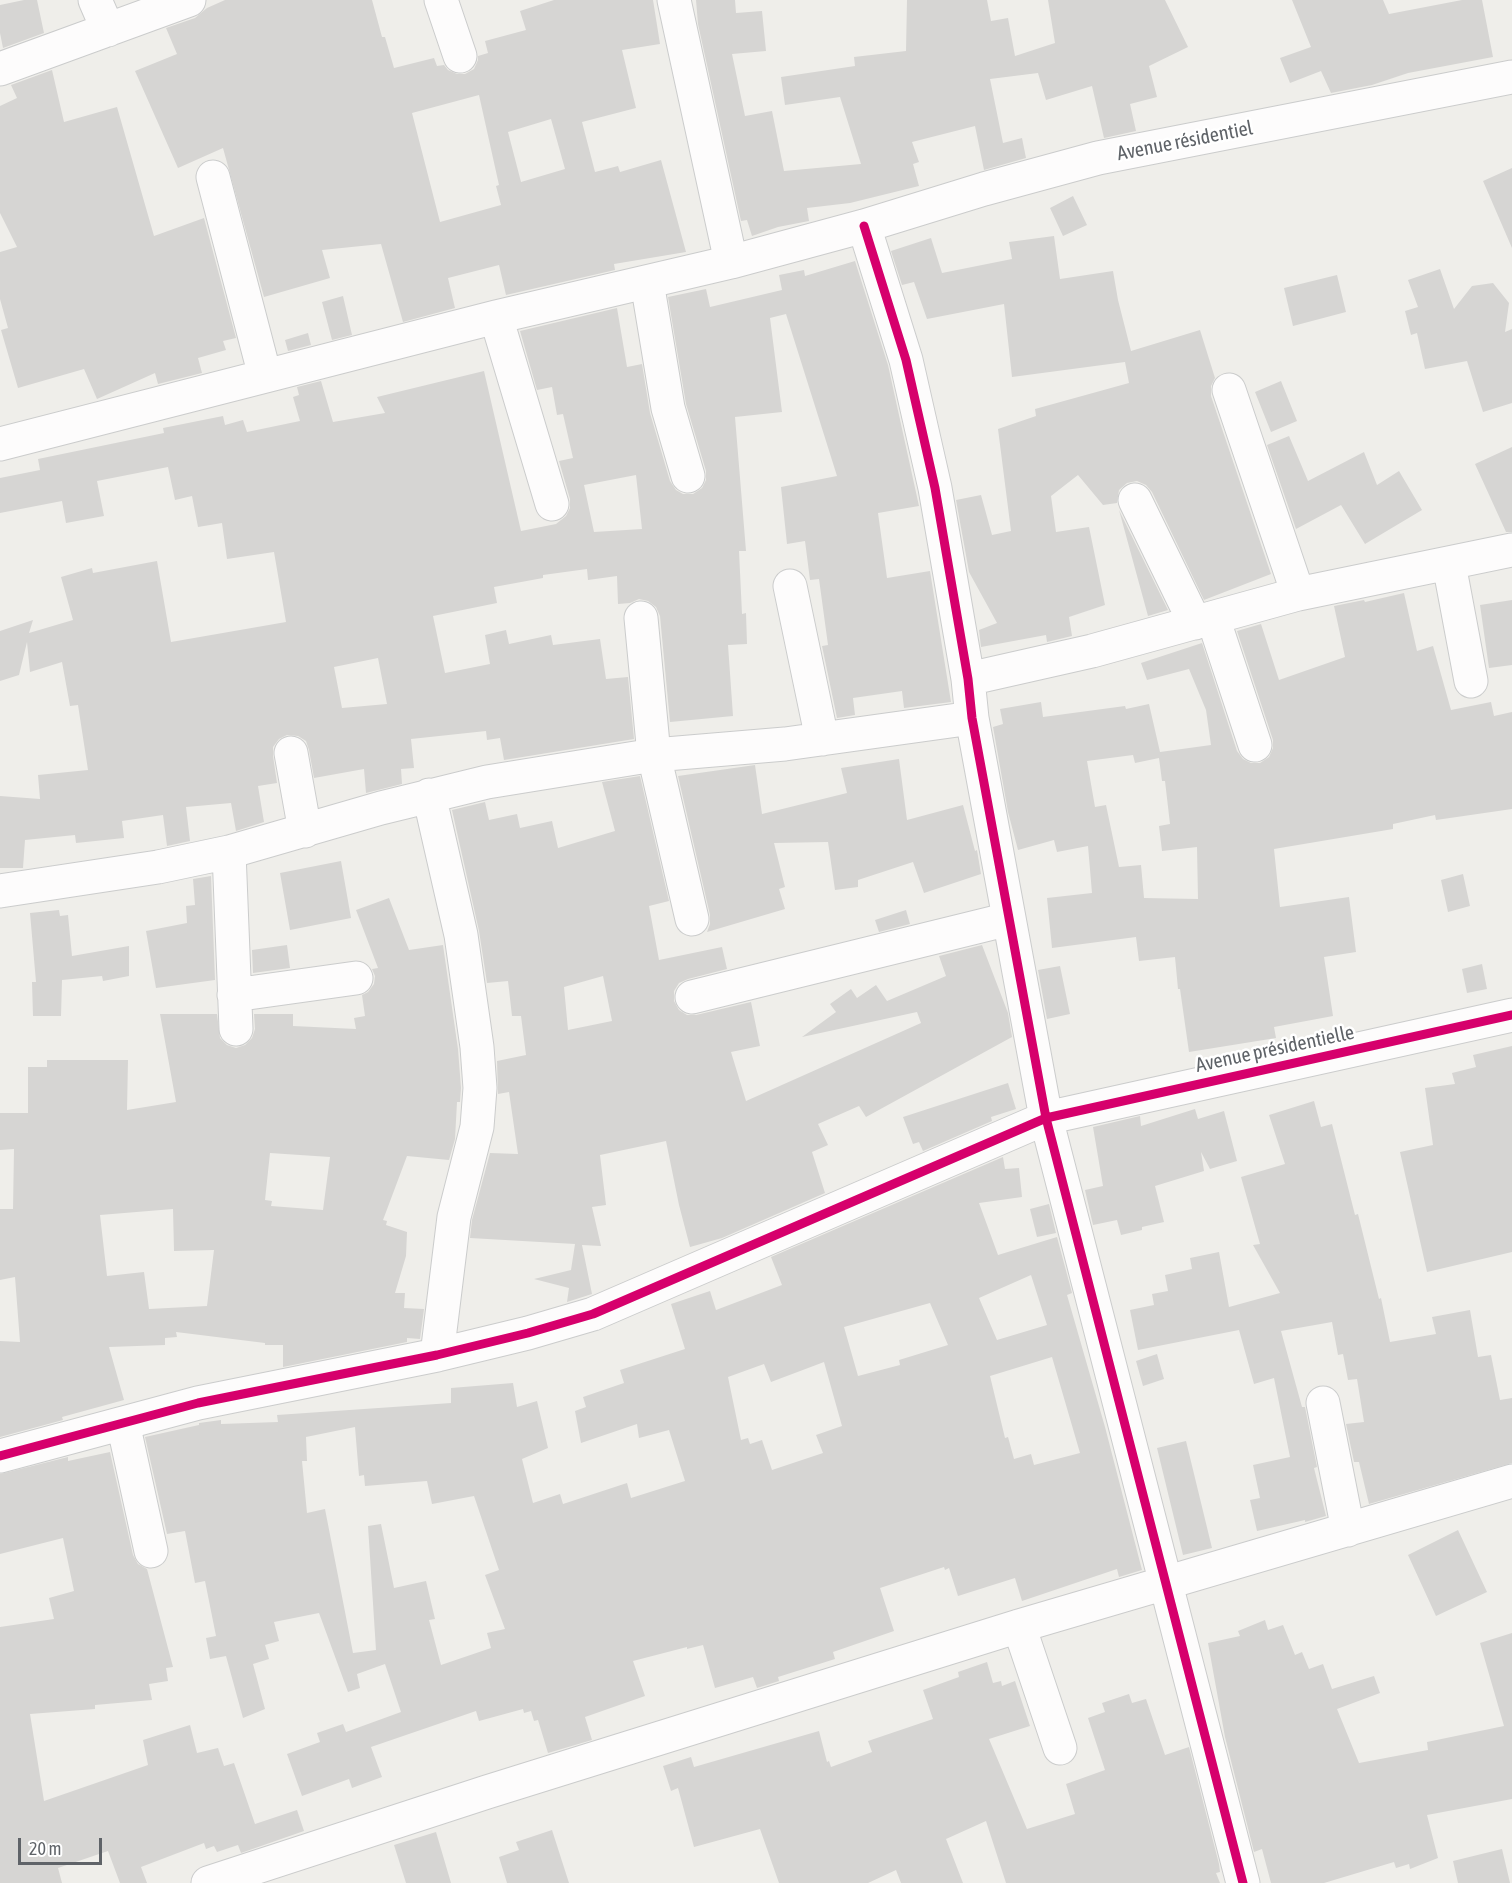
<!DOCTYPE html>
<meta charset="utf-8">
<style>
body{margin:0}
#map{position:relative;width:1512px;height:1883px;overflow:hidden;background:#efeeea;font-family:"Asap Condensed",sans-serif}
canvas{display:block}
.scale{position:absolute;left:18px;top:1838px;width:84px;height:27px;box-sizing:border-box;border:3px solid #5f6368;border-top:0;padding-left:8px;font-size:18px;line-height:21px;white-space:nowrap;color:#5f6368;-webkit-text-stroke:4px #fff;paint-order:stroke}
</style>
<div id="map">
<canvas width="1512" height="1883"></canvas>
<div class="scale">20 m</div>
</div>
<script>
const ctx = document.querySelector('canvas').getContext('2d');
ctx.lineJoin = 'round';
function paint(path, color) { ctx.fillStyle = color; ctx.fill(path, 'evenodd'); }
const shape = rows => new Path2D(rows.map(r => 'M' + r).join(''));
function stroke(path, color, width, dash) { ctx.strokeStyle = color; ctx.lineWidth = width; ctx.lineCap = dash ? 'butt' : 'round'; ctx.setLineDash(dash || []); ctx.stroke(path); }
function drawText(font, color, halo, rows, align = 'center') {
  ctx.font = font + ' "Asap Condensed",sans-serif'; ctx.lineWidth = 5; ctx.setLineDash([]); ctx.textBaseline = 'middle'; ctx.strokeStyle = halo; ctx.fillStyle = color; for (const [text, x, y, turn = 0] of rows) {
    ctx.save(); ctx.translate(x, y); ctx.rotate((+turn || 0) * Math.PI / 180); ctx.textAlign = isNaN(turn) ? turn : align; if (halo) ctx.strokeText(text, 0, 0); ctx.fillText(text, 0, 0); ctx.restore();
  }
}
const building = shape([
 [24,0,37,0,44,33,3,48,0,33,0,5],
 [225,0,372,0,382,37,385,37,394,68,434,58,437,66,444,65,448,70,457,74,465,74,474,69,478,60,478,56,488,53,485,41,526,30,520,11,554,0,653,0,660,44,622,50,636,108,582,122,595,172,618,166,620,172,661,160,686,252,614,264,615,270,506,295,499,265,448,278,455,308,403,322,381,244,322,250,330,278,264,297,223,148,178,168,135,71,177,54,166,28,195,18,207,8],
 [479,95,499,185,496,186,501,205,440,222,412,113],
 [551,119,565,169,521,182,508,132],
 [696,0,735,0,736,13,762,11,766,51,732,54,745,116,772,111,784,171,861,164,840,97,785,105,781,77,855,66,854,57,906,51,907,0,987,0,991,21,1008,18,1015,56,1055,43,1048,0,1165,0,1188,47,1149,66,1157,97,1130,104,1136,131,1104,138,1092,86,1046,100,1038,73,990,79,1003,143,1022,138,1026,158,984,170,975,126,912,142,919,162,913,164,919,186,850,203,807,208,809,221,778,227,752,236,747,220,741,221,698,24],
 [1292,0,1383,0,1389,14,1462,0,1482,0,1493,57,1408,73,1372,85,1331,93,1321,71,1290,83,1280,58,1311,47],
 [52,70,64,122,117,107,154,236,204,218,236,338,223,341,226,350,198,358,202,373,158,384,155,373,97,399,84,369,18,388,1,330,8,328,0,299,0,252,17,247,0,213,0,106,17,98,11,85],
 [1512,168,1512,248,1483,181],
 [1073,196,1087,225,1063,236,1050,208],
 [1054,236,1060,279,1113,271,1118,300,1131,351,1200,330,1215,378,1211,386,1211,396,1271,574,1204,600,1152,492,1146,485,1137,481,1127,483,1119,490,1117,503,1103,505,1078,475,1051,496,1056,532,1089,527,1105,605,1069,617,1072,636,1047,642,1046,635,981,647,979,630,997,623,969,572,956,500,981,495,992,535,1011,531,998,429,1036,416,1035,409,1129,383,1125,362,1012,377,1004,304,927,319,914,282,902,285,891,251,931,238,942,273,1012,259,1009,242],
 [855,261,888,365,919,506,878,513,887,578,930,571,951,702,904,708,902,691,853,698,855,715,837,718,822,646,828,645,819,579,810,580,805,541,787,544,781,487,837,476,786,314,770,318,782,412,735,417,746,551,739,551,742,614,746,613,747,644,728,645,733,716,670,722,660,616,656,607,648,601,639,599,630,603,618,604,617,576,588,580,587,569,543,575,543,578,494,587,497,603,433,616,445,673,490,664,485,635,506,630,509,644,551,635,553,645,600,639,606,679,628,677,634,739,504,760,500,738,487,740,486,731,411,739,414,768,401,769,402,784,366,793,364,769,314,778,309,750,306,741,298,736,287,735,279,739,273,747,273,756,277,783,258,786,264,822,236,831,231,803,186,807,190,841,167,846,163,815,122,821,124,838,76,843,75,835,25,840,23,868,0,868,0,796,40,799,38,775,88,770,78,705,70,706,62,662,30,672,27,642,19,675,0,681,0,631,33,620,29,633,73,620,61,577,92,568,93,573,157,561,171,642,286,622,274,552,227,559,222,523,198,527,192,496,175,500,168,467,97,481,104,516,66,523,62,501,0,513,0,478,40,470,38,459,164,433,163,428,223,416,225,425,243,420,247,432,300,421,293,397,299,395,297,387,321,381,333,422,385,413,377,397,484,371,521,531,556,524,566,516,570,508,570,499,559,461,573,458,563,414,557,415,552,387,537,390,520,331,617,308,627,367,642,364,650,413,670,481,676,490,683,494,693,494,702,488,706,480,706,471,686,404,668,297,706,289,710,307,782,290,779,275,804,270,805,276],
 [636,475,642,529,594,532,584,485],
 [378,658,387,704,342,708,334,667],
 [1440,269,1454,309,1472,286,1493,283,1509,303,1505,332,1512,329,1512,403,1483,412,1467,361,1425,369,1417,333,1411,335,1405,311,1418,307,1408,280],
 [1337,275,1346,312,1293,326,1284,288],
 [343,296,352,335,332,340,322,302],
 [308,333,311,345,288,351,285,340],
 [1281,381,1297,421,1271,432,1255,392],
 [1289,436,1308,481,1364,452,1377,485,1399,471,1422,510,1365,544,1341,505,1296,529,1267,445],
 [1512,447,1512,532,1506,532,1475,464],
 [1119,510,1168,610,1148,616],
 [1404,593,1417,651,1433,646,1451,710,1491,702,1494,716,1512,712,1512,809,1436,820,1435,815,1393,824,1393,829,1274,849,1280,907,1349,897,1356,952,1324,957,1333,1016,1274,1027,1276,1038,1189,1052,1180,989,1178,989,1175,957,1139,961,1136,937,1052,948,1047,898,1092,893,1088,846,1057,852,1054,840,1018,850,1008,812,993,727,1003,724,1000,709,1041,702,1043,717,1125,706,1126,709,1149,704,1160,752,1211,745,1206,710,1189,669,1147,680,1141,663,1202,643,1237,751,1243,759,1251,763,1260,763,1269,757,1273,748,1273,740,1237,631,1261,624,1279,680,1345,657,1334,606,1364,600,1365,602],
 [1133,755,1135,763,1159,758,1162,781,1165,781,1170,824,1159,826,1162,851,1197,847,1198,899,1144,898,1141,865,1119,867,1106,805,1095,807,1087,761],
 [1512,600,1512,665,1489,668,1480,605],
 [899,759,907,820,963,805,975,851,977,850,981,874,924,893,913,862,858,880,858,887,835,890,828,842,774,843,785,887,779,889,785,909,707,932,710,924,710,915,678,776,755,765,762,814,847,793,841,768],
 [640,776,669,901,649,906,659,960,722,947,727,969,688,979,679,983,674,991,674,1001,679,1010,687,1015,696,1015,751,1002,760,1046,731,1052,746,1101,921,1023,917,1012,802,1037,836,1012,830,1004,851,989,857,998,876,985,887,1001,946,976,939,956,982,945,1008,1013,1012,1037,866,1117,859,1106,818,1124,828,1145,812,1152,825,1193,722,1238,690,1247,679,1205,666,1141,600,1155,606,1205,592,1207,601,1246,582,1245,592,1294,567,1302,569,1288,534,1279,571,1270,575,1244,470,1238,472,1220,490,1153,518,1154,509,1092,498,1094,497,1061,526,1055,521,1016,512,1016,508,981,487,983,479,931,452,810,485,802,489,820,517,814,520,828,552,821,558,848,615,831,602,782],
 [603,976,612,1021,568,1030,564,987],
 [341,861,351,918,290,930,280,873],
 [1463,874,1470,906,1448,912,1441,880],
 [211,876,215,980,156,988,146,931,187,923,186,906,195,905,193,879],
 [389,898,409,950,443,945,458,1049,461,1088,460,1102,457,1102,455,1139,449,1160,407,1156,383,1220,387,1221,386,1225,407,1232,406,1256,395,1293,405,1293,404,1308,424,1309,420,1339,407,1338,407,1342,283,1367,283,1345,265,1345,265,1343,176,1332,177,1337,165,1338,165,1345,109,1347,124,1400,62,1417,63,1420,0,1437,0,1341,20,1342,15,1277,0,1280,0,1209,13,1209,14,1149,0,1150,0,1113,28,1113,28,1067,47,1067,47,1060,128,1060,127,1110,176,1102,160,1014,217,1014,220,1038,227,1045,236,1048,245,1045,252,1038,255,1029,254,1014,293,1014,293,1026,356,1029,354,1018,365,1016,362,995,368,992,374,984,375,976,372,969,378,968,356,910],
 [270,1153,330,1157,323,1210,271,1206,272,1201,265,1200],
 [173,1209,174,1251,214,1250,207,1306,149,1309,144,1272,107,1276,100,1215],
 [59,910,60,916,68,915,72,956,129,946,129,976,103,981,102,976,62,980,61,1016,33,1016,32,982,36,982,30,913],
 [906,910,910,924,879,932,875,920],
 [287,945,290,968,253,973,252,950],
 [1482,964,1487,989,1467,993,1462,969],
 [1060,966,1070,1014,1047,1019,1038,970],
 [1512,1046,1512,1252,1427,1272,1400,1152,1433,1145,1425,1088,1455,1084,1452,1073,1476,1067,1473,1055],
 [1008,1083,1016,1109,991,1117,992,1121,923,1151,919,1142,913,1144,903,1117],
 [1314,1101,1321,1127,1332,1124,1355,1215,1358,1214,1379,1299,1381,1298,1390,1342,1436,1334,1432,1317,1470,1310,1478,1357,1491,1355,1500,1400,1512,1398,1512,1463,1369,1504,1359,1462,1354,1462,1346,1424,1364,1422,1357,1379,1348,1380,1343,1354,1338,1355,1332,1322,1281,1331,1302,1407,1305,1407,1317,1467,1314,1468,1326,1516,1305,1522,1305,1520,1257,1531,1250,1500,1260,1498,1253,1465,1290,1457,1274,1378,1254,1384,1239,1330,1138,1350,1130,1310,1154,1305,1152,1294,1168,1291,1165,1275,1192,1269,1190,1258,1219,1252,1229,1307,1280,1293,1253,1245,1260,1244,1241,1177,1285,1164,1269,1115],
 [1195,1109,1198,1119,1224,1111,1237,1161,1210,1169,1201,1152,1204,1171,1155,1186,1164,1222,1142,1227,1142,1230,1121,1235,1117,1220,1093,1225,1085,1190,1103,1186,1093,1127,1140,1116,1141,1126],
 [1003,1157,1005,1169,1019,1168,1022,1197,979,1203,998,1255,1057,1237,1072,1293,1067,1295,1105,1427,1142,1570,1119,1577,1117,1569,1022,1601,1015,1578,958,1596,949,1568,945,1570,944,1567,880,1588,894,1631,833,1652,835,1659,778,1677,779,1681,757,1688,753,1677,715,1688,703,1645,687,1649,687,1647,633,1661,645,1696,585,1717,592,1740,548,1753,538,1720,534,1721,531,1711,524,1713,523,1709,479,1721,476,1711,371,1747,382,1777,352,1788,349,1779,302,1796,287,1754,320,1742,317,1733,343,1724,346,1732,401,1712,385,1664,357,1674,360,1688,348,1692,319,1613,274,1622,279,1641,265,1645,269,1659,253,1664,265,1709,243,1718,226,1656,210,1659,206,1638,216,1636,205,1581,195,1583,185,1531,167,1534,145,1437,199,1425,199,1423,221,1420,221,1424,278,1422,277,1415,451,1403,451,1388,513,1383,517,1407,537,1401,548,1448,522,1459,533,1503,560,1494,563,1504,627,1483,631,1498,685,1481,669,1430,639,1438,637,1424,581,1443,575,1411,586,1407,583,1397,624,1383,620,1370,685,1349,671,1304,710,1291,716,1310,782,1285,771,1257],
 [1031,1275,1047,1325,997,1340,979,1298],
 [930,1303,948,1345,899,1360,900,1365,858,1376,844,1327],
 [1052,1357,1080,1453,1034,1465,1031,1454,1014,1459,1008,1437,1005,1438,990,1376],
 [824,1362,842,1426,816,1435,823,1453,772,1470,762,1440,750,1444,748,1438,741,1440,728,1377,764,1364,771,1382],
 [355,1427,359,1476,364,1475,365,1486,427,1481,432,1504,474,1496,499,1570,485,1575,505,1629,487,1633,491,1648,441,1665,429,1620,435,1619,426,1581,394,1588,381,1524,368,1526,376,1650,353,1653,325,1509,307,1513,302,1461,307,1461,306,1437],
 [1049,1204,1056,1233,1037,1237,1030,1209],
 [1157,1354,1164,1379,1143,1386,1136,1361],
 [1186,1441,1212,1548,1183,1555,1157,1448],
 [110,1452,133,1555,138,1564,147,1569,173,1667,166,1668,168,1681,149,1684,152,1700,95,1705,95,1709,30,1714,44,1801,148,1765,143,1740,190,1725,197,1753,218,1748,224,1766,234,1763,255,1824,297,1810,304,1831,241,1853,238,1845,217,1852,214,1846,206,1849,204,1843,141,1867,147,1883,120,1883,108,1851,58,1868,62,1883,0,1883,0,1627,54,1619,49,1598,74,1591,63,1538,0,1554,0,1474,68,1457,68,1461],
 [1458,1530,1487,1592,1436,1616,1408,1555],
 [1265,1620,1268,1630,1283,1625,1295,1655,1302,1652,1309,1669,1323,1664,1332,1689,1374,1676,1380,1693,1337,1709,1359,1763,1428,1750,1427,1742,1504,1726,1480,1643,1512,1633,1512,1799,1427,1815,1438,1858,1410,1869,1409,1864,1396,1868,1394,1862,1324,1883,1271,1883,1262,1849,1254,1852,1225,1737,1208,1643,1240,1636,1238,1631],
 [987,1662,993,1683,1001,1681,1002,1686,1015,1681,1030,1726,989,1739,1027,1829,1075,1814,1066,1784,1105,1770,1088,1718,1105,1712,1102,1703,1129,1694,1132,1703,1146,1699,1165,1755,1189,1747,1219,1864,1220,1872,1216,1873,1220,1883,1006,1883,986,1821,946,1839,963,1883,901,1883,896,1870,868,1883,779,1883,760,1829,694,1847,678,1788,671,1791,663,1766,691,1757,694,1767,819,1731,827,1762,829,1761,831,1767,872,1752,868,1741,933,1719,923,1690,959,1677,958,1672],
 [552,1830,569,1883,507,1883,499,1857,519,1850,516,1842],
 [436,1832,451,1883,406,1883,394,1845],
 [1502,1849,1510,1883,1458,1883,1453,1861]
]);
const minor = shape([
 [95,0,108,30],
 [441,0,460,56],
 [674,0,731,262],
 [0,69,189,0],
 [213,177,265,376],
 [864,226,906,360,935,488,968,679,972,718,1046,1118,1243,1883],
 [647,282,668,408,688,476],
 [496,317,552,504],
 [1229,390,1298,594],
 [0,444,496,317,731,262,864,226,984,189,1098,158,1512,77],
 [1135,500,1195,623],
 [1449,564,1471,681],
 [790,586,822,739],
 [641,618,654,755,692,919],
 [1213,618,1255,745],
 [968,679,1092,651,1298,594,1512,550],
 [291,753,305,831],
 [429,795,461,935,477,1047,480,1088,477,1127,454,1217,437,1355],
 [229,852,236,1029],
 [0,891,158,867,229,852,381,808,487,782,654,755,785,744,972,718],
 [234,995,356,978],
 [692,997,1009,919],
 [1323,1403,1348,1530],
 [123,1423,151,1551],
 [0,1456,198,1403,437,1355,528,1333,593,1314,1046,1118,1512,1015],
 [1019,1626,1060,1748],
 [208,1883,487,1792,1019,1626,1512,1481]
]);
const cycleway = shape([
 [864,226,906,360,935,488,968,679,972,718,1046,1118,1243,1883],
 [0,1456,198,1403,437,1355,528,1333,593,1314,1046,1118,1512,1015]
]);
const streetNames = [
 ["Avenue résidentiel",1185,141,-11],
 ["Avenue présidentielle",1275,1049,-12]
];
paint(building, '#d6d5d3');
stroke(minor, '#cbcccc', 35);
stroke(minor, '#fdfcfc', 33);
stroke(cycleway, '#d6006c', 9);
drawText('20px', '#5f6368', '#fff', streetNames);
</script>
